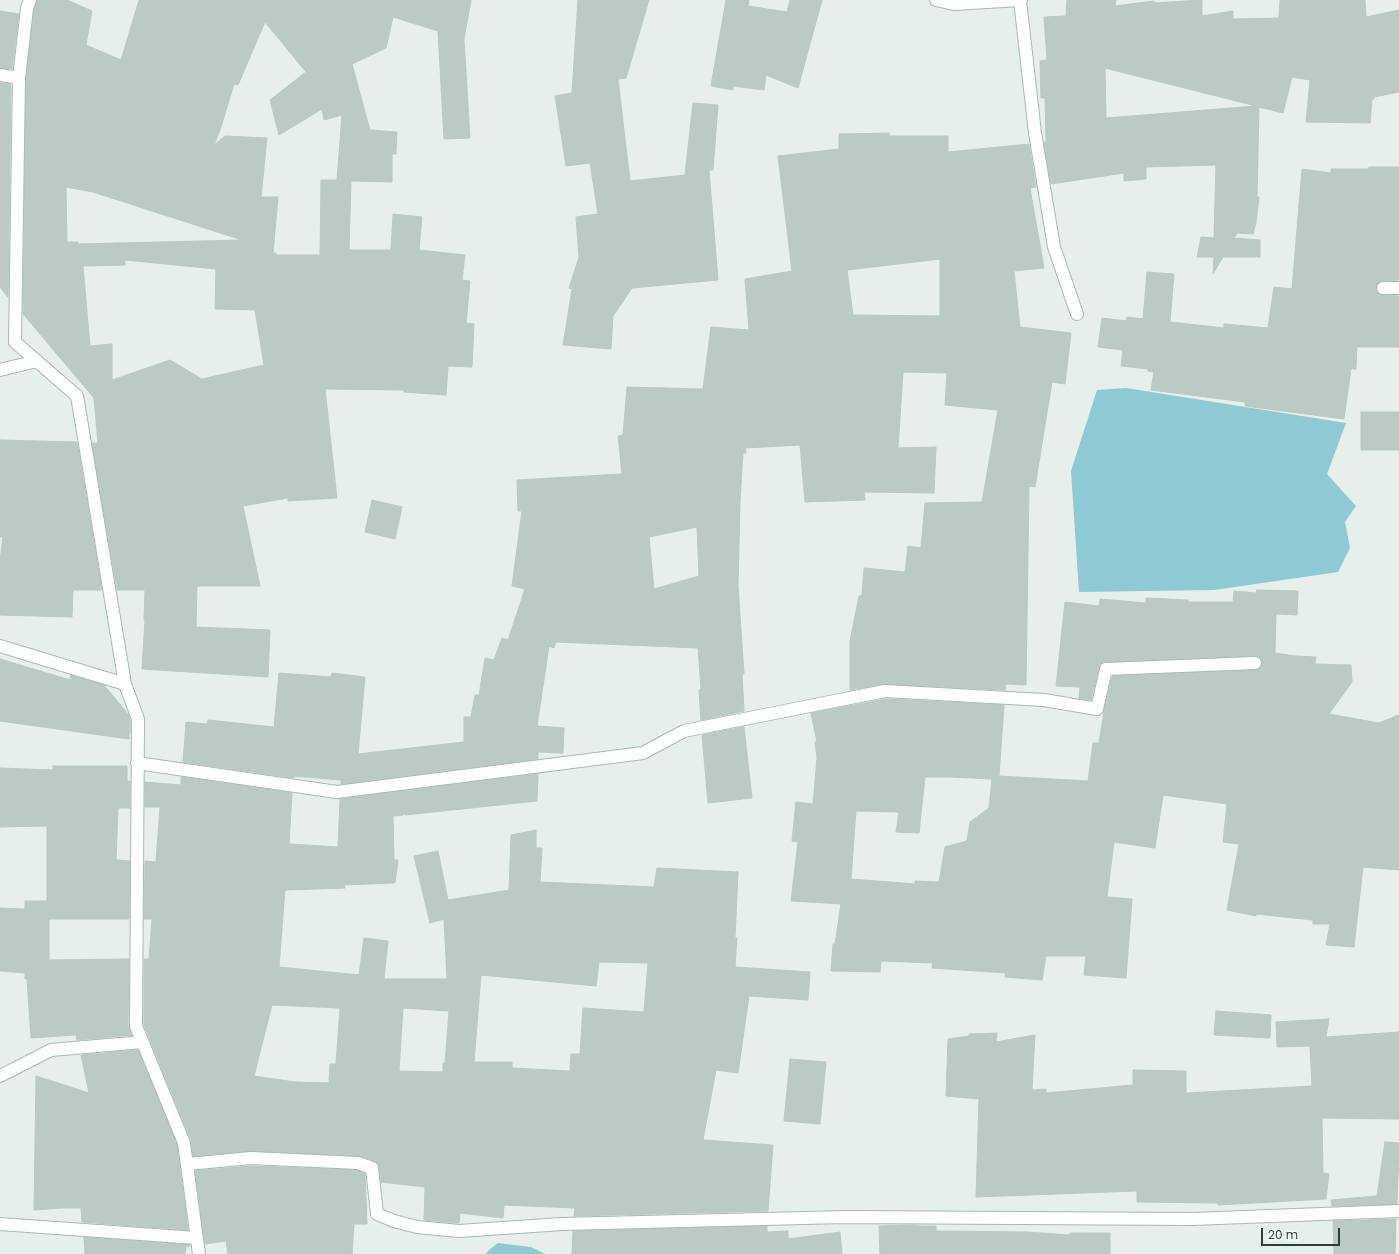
<!DOCTYPE html>
<style>
body{margin:0}
#map{position:relative;width:1399px;height:1254px;overflow:hidden;background:#e6efeb;font-family:Poppins,sans-serif}
canvas{display:block}
.scale{position:absolute;left:1261px;top:1228px;width:79px;height:18px;box-sizing:border-box;border:2px solid #24423a;border-top:0;padding-left:5px;font-size:12px;line-height:14px;white-space:nowrap;color:#24423a;-webkit-text-stroke:3px #f7fbf9;paint-order:stroke}
</style>
<div id="map">
<canvas width="1399" height="1254"></canvas>
<div class="scale">20 m</div>
</div>
<script>
const ctx = document.querySelector('canvas').getContext('2d');
ctx.lineJoin = 'round';
function paint(path, color) { ctx.fillStyle = color; ctx.fill(path, 'evenodd'); }
const shape = rows => new Path2D(rows.map(r => 'M' + r).join(''));
function stroke(path, color, width, dash) { ctx.strokeStyle = color; ctx.lineWidth = width; ctx.lineCap = dash ? 'butt' : 'round'; ctx.setLineDash(dash || []); ctx.stroke(path); }
const water = shape([
 [1126,388,1346,423,1327,474,1356,506,1345,522,1350,548,1338,572,1214,590,1079,592,1071,471,1097,390],
 [498,1243,531,1247,545,1254,486,1254,489,1250]
]);
const building = shape([
 [37,0,67,0,92,11,86,45,121,60,139,0,471,0,464,39,470,138,444,139,438,31,393,17,386,48,352,64,370,130,397,132,396,154,392,154,392,182,351,181,349,250,391,250,393,214,422,217,419,250,465,255,462,280,470,281,466,323,474,324,472,367,448,366,446,395,404,392,404,390,325,389,337,498,288,501,288,498,243,506,260,586,197,586,196,627,270,630,268,677,142,669,145,620,144,620,145,590,117,590,92,443,98,443,94,398,23,314,26,78,34,10,37,0],
 [265,22,306,72,270,100,279,135,322,109,324,120,342,115,337,180,321,180,320,255,276,255,276,253,273,253,278,197,261,197,267,138,225,136,214,145,220,130,234,84,238,85,265,22],
 [66,187,93,192,242,240,78,244,78,242,67,242,66,187],
 [125,260,216,269,215,309,255,310,264,365,202,379,170,360,112,380,112,344,90,346,83,266,125,265,125,260],
 [578,0,649,0,626,78,618,79,630,181,685,175,693,103,718,105,713,170,709,170,718,280,632,288,613,316,611,349,563,345,572,289,569,288,579,257,576,217,598,214,590,163,566,166,555,96,572,93,578,0],
 [726,0,749,0,748,6,787,12,790,0,822,0,798,88,766,75,764,90,733,86,733,90,711,86,726,0],
 [1067,0,1116,0,1115,6,1154,1,1154,3,1202,0,1202,16,1233,11,1233,19,1279,18,1280,0,1365,0,1366,17,1399,10,1399,92,1374,97,1374,99,1372,99,1370,123,1306,122,1310,80,1292,77,1283,113,1259,107,1257,197,1259,197,1256,223,1253,234,1237,233,1234,238,1260,240,1260,257,1223,257,1213,274,1214,257,1197,257,1201,237,1214,238,1216,165,1146,167,1146,179,1124,181,1124,173,1051,184,1044,142,1046,142,1045,98,1041,98,1040,61,1047,60,1044,17,1066,16,1067,0],
 [1105,68,1256,106,1106,118,1105,68],
 [0,11,19,14,12,69,0,68,0,11],
 [0,83,11,84,8,297,0,287,0,83],
 [889,133,889,136,948,136,948,152,1029,144,1036,187,1030,188,1044,268,1014,271,1020,327,1071,333,1065,384,1052,382,1035,487,1029,486,1026,685,1006,684,1005,690,885,684,850,690,850,641,859,596,862,596,864,568,905,572,908,546,921,548,925,503,982,502,998,410,945,405,947,373,903,372,898,448,936,447,934,493,864,492,865,500,805,502,800,445,745,448,746,453,743,453,740,502,738,586,744,674,742,674,744,711,701,720,699,690,701,689,698,648,556,642,554,648,549,646,537,726,564,728,563,753,538,752,538,759,341,784,341,780,294,776,294,778,183,762,186,722,207,724,208,720,274,727,279,673,331,677,332,673,365,677,358,754,464,742,464,717,471,717,475,695,479,695,485,658,494,660,502,638,508,640,525,589,512,586,522,511,518,511,517,480,622,474,618,436,623,435,627,387,703,389,711,327,749,330,745,279,792,271,778,156,839,149,839,134,889,133],
 [940,259,940,316,853,315,847,270,940,259],
 [697,527,699,576,654,589,649,537,697,527],
 [1369,167,1399,167,1399,280,1380,281,1376,288,1376,291,1380,295,1399,296,1399,347,1357,347,1356,369,1351,369,1344,419,1245,406,1245,402,1151,390,1154,372,1148,371,1148,369,1121,366,1123,350,1098,347,1102,318,1126,321,1127,317,1143,319,1147,272,1174,274,1170,322,1224,328,1224,324,1268,328,1274,287,1292,289,1302,169,1331,173,1331,169,1369,169,1369,167],
 [1361,412,1399,412,1399,450,1361,450,1361,412],
 [0,440,77,442,102,590,73,590,72,617,0,615,0,560,3,537,0,537,0,440],
 [372,500,402,507,395,539,365,532,372,500],
 [1257,590,1298,591,1297,615,1276,614,1275,653,1295,656,1316,657,1315,664,1351,665,1352,682,1329,714,1379,723,1399,715,1399,870,1363,867,1354,947,1326,945,1330,924,1313,924,1313,920,1256,914,1256,916,1227,910,1239,844,1223,842,1227,804,1163,795,1155,848,1114,842,1107,897,1132,899,1126,978,1084,975,1086,956,1046,956,1042,980,1005,977,1006,973,932,968,933,963,881,961,880,972,831,971,833,944,835,944,841,904,791,901,798,842,792,841,796,802,813,804,817,758,815,742,817,742,811,713,886,699,1004,705,999,776,1088,781,1093,743,1099,743,1104,711,1112,676,1255,670,1261,667,1262,662,1259,657,1255,656,1105,662,1100,664,1099,667,1091,700,1079,698,1080,687,1056,686,1065,602,1099,606,1100,599,1146,603,1146,598,1188,600,1188,602,1233,602,1234,591,1256,593,1257,590],
 [925,777,951,777,992,779,989,808,970,822,967,841,945,847,939,882,915,881,915,884,851,879,856,811,899,812,896,832,919,833,925,777],
 [0,659,70,680,71,675,104,685,128,714,130,720,130,733,129,733,129,739,0,721,0,659],
 [744,727,752,798,708,803,702,735,744,727],
 [53,766,127,766,127,781,130,781,130,808,118,808,116,860,130,861,129,919,49,919,49,960,129,959,128,1026,132,1035,77,1040,76,1035,31,1038,27,979,25,979,25,973,0,971,0,908,25,909,25,901,47,901,47,826,0,827,0,768,53,770,53,766],
 [538,774,537,801,405,815,404,811,403,815,393,816,394,860,398,860,395,883,344,885,345,888,285,890,279,967,359,975,364,938,388,941,384,979,447,979,444,919,430,923,414,856,438,851,448,900,509,890,511,835,536,830,536,848,542,848,540,882,654,887,657,868,738,872,735,938,737,938,735,967,810,972,808,1000,749,996,738,1073,716,1070,703,1140,773,1145,768,1211,574,1216,575,1208,504,1205,503,1218,460,1213,459,1223,424,1220,425,1187,381,1182,379,1167,378,1163,360,1156,251,1151,193,1156,191,1140,144,1025,144,959,149,959,152,919,144,919,145,861,156,862,160,807,145,807,145,782,181,785,181,777,292,793,289,844,338,847,340,799,538,774],
 [599,962,648,963,644,1012,583,1008,580,1054,571,1054,570,1071,512,1068,512,1062,474,1062,481,975,596,986,599,962],
 [272,1005,340,1008,336,1064,330,1064,329,1083,295,1082,254,1076,272,1005],
 [403,1008,449,1011,445,1063,443,1063,443,1072,399,1071,403,1008],
 [1216,1011,1271,1015,1270,1038,1214,1035,1216,1011],
 [1329,1019,1326,1037,1399,1032,1399,1119,1322,1118,1323,1173,1329,1174,1326,1199,1218,1205,1218,1203,1137,1202,1137,1191,976,1197,979,1099,946,1096,948,1039,969,1036,969,1034,997,1033,996,1042,1035,1035,1032,1090,1046,1089,1046,1093,1133,1085,1133,1070,1186,1071,1186,1093,1312,1086,1310,1046,1277,1047,1276,1022,1329,1019],
 [138,1050,177,1145,188,1230,82,1222,81,1208,61,1208,34,1210,36,1076,89,1093,81,1055,138,1050],
 [790,1059,826,1062,820,1124,784,1121,790,1059],
 [1385,1142,1399,1143,1397,1204,1332,1206,1331,1200,1377,1196,1385,1142],
 [251,1166,357,1170,365,1173,367,1224,354,1224,352,1254,228,1254,226,1241,205,1244,195,1171,251,1166],
 [1396,1219,1395,1254,1334,1254,1333,1221,1396,1219],
 [906,1225,916,1225,916,1226,936,1226,936,1231,1027,1232,1070,1235,1070,1233,1110,1233,1110,1254,880,1254,879,1226,906,1225],
 [767,1226,767,1232,788,1231,788,1239,840,1232,842,1254,572,1254,573,1231,767,1226],
 [84,1237,190,1245,190,1246,186,1247,185,1254,85,1254,84,1237]
]);
const street = shape([
 [30,0,27,8,19,78,15,342,77,396,125,684,138,719,136,1026,184,1143,199,1254],
 [936,0,954,4,1020,0],
 [1021,0,1020,0,1035,133,1054,247,1077,314],
 [0,75,19,78],
 [1383,288,1399,288],
 [0,370,37,361],
 [0,646,125,684],
 [137,763,337,792,643,753,684,731,885,691,1044,700,1097,709,1106,669,1255,663],
 [0,1076,51,1050,143,1042],
 [188,1164,251,1158,358,1163,372,1168,377,1214,394,1221,417,1227,459,1231,562,1224,845,1217,1193,1219,1399,1211],
 [0,1224,196,1238]
]);
paint(water, '#8ec9d4');
paint(building, '#bbcac4');
stroke(building, '#b8c9c2', 1);
stroke(street, '#a8b8b2', 14);
stroke(street, '#fff', 12);
</script>
